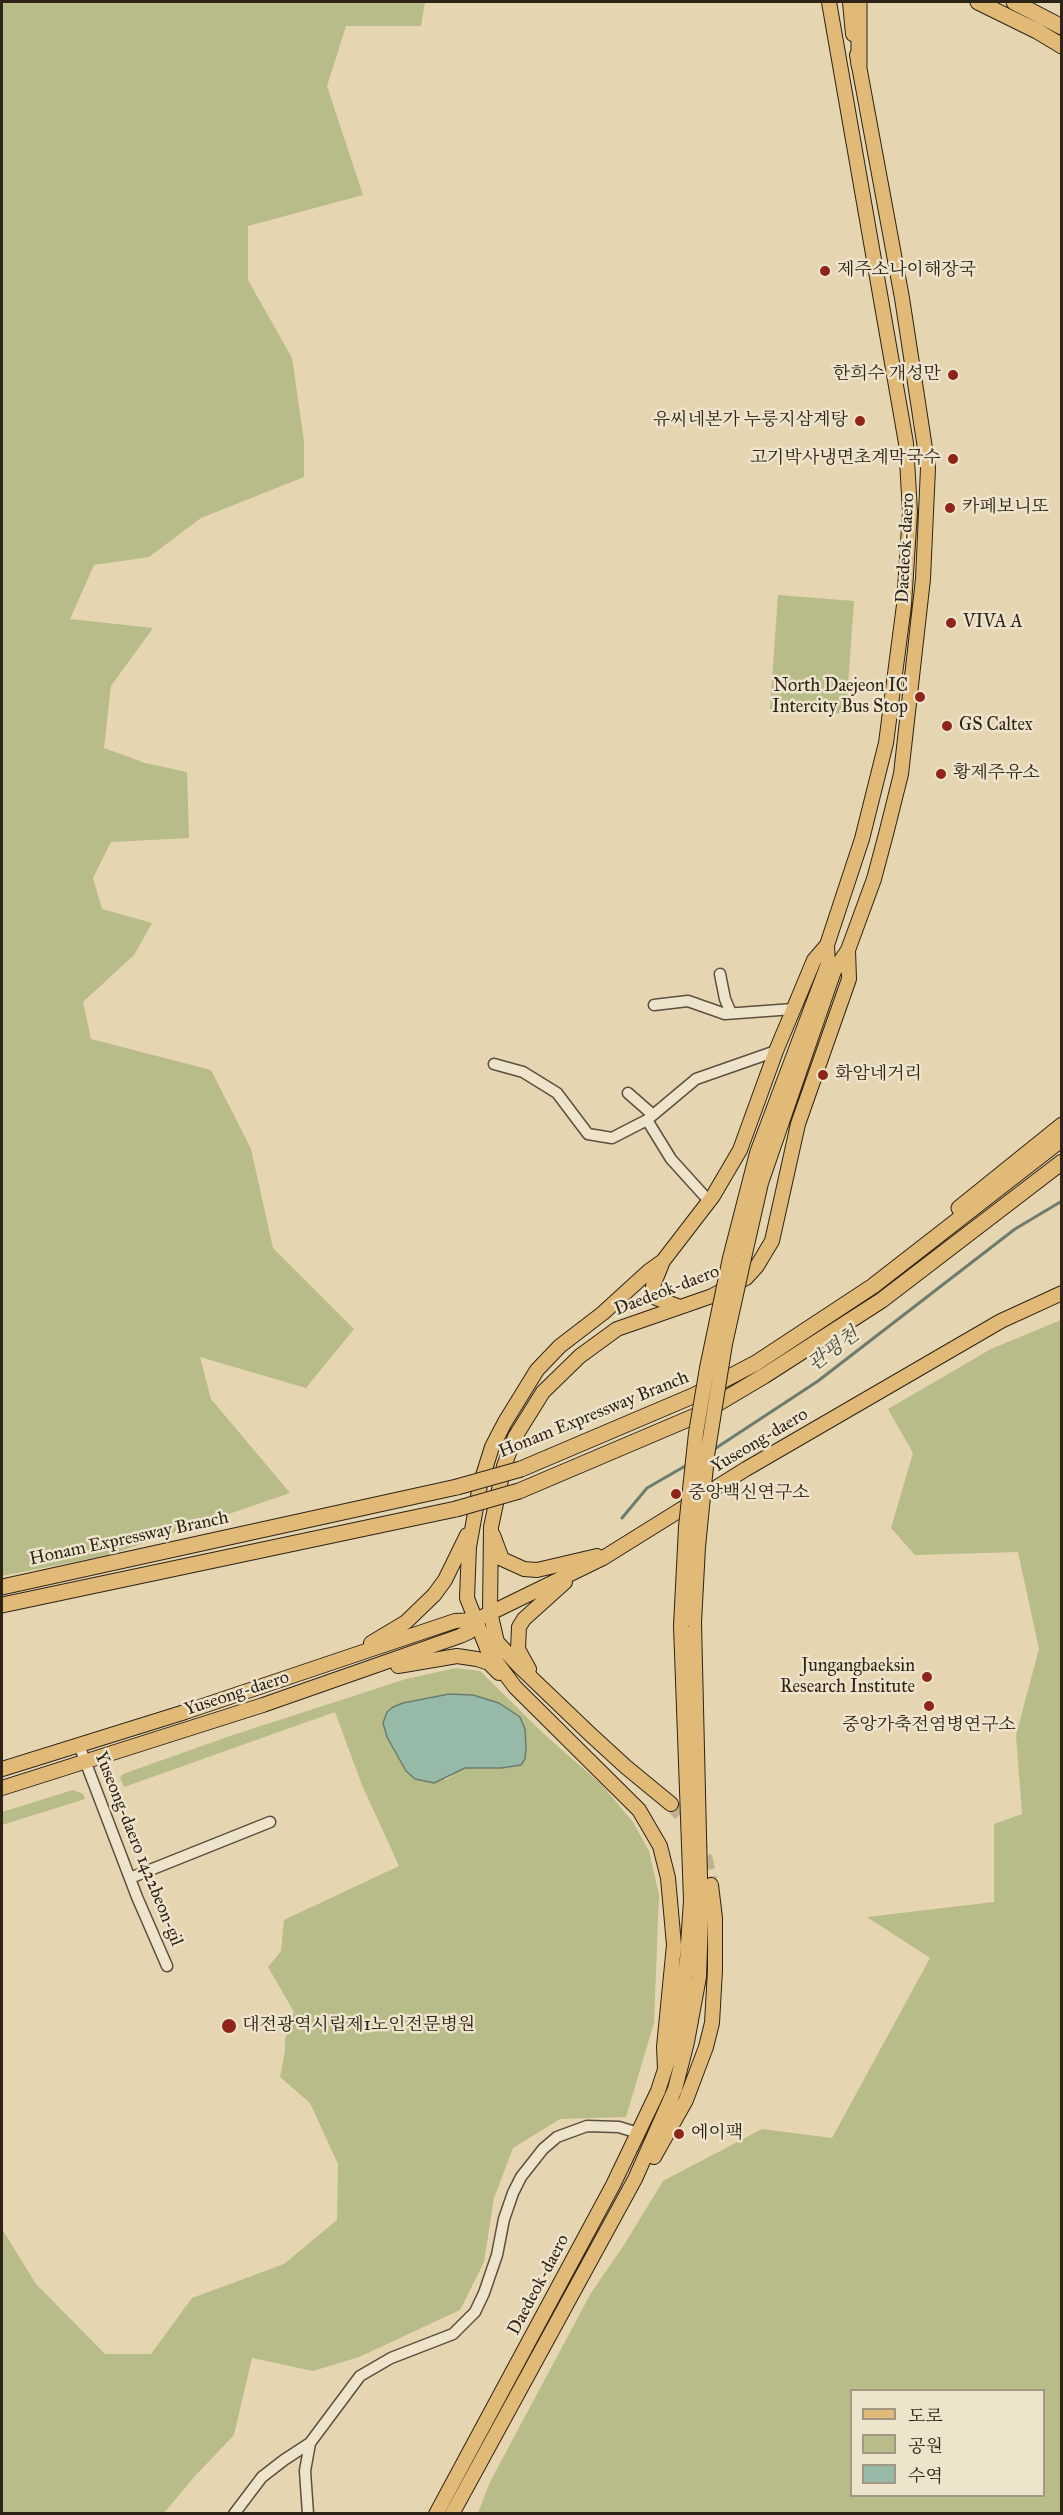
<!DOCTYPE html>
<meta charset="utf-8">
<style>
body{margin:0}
#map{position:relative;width:1063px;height:2515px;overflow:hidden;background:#e5d5b1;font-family:"IM FELL Great Primer","Noto Serif KR",serif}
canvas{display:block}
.frame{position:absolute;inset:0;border:3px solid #2d2317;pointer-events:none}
.legend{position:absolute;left:850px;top:2389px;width:195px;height:108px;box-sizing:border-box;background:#eee4cc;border:2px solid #a19784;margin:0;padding:8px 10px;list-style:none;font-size:18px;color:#2d2317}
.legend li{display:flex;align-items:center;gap:12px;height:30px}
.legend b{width:30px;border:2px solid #a19784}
</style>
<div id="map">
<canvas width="1063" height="2515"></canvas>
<div class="frame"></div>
<ul class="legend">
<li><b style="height:8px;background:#e2ba78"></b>도로</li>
<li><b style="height:16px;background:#b8bc89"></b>공원</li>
<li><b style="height:16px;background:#96b9a8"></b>수역</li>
</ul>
</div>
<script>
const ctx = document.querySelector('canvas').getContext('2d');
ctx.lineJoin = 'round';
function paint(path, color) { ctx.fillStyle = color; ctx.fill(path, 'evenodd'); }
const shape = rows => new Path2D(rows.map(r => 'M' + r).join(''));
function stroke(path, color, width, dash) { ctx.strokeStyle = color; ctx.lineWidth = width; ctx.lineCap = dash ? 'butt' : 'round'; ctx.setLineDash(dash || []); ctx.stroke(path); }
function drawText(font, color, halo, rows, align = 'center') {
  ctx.font = font + ' "IM FELL Great Primer","Noto Serif KR",serif'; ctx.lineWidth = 5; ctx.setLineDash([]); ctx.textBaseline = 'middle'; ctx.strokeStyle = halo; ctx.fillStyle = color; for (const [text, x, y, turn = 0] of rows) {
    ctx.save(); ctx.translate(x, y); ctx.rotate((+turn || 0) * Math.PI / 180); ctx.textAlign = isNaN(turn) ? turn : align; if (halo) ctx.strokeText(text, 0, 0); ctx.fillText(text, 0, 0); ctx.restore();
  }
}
const green = shape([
 [2,2,425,2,421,26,346,26,327,86,363,195,248,226,248,280,292,358,304,441,304,477,201,518,149,557,94,565,70,619,153,628,111,686,104,748,145,763,187,772,189,838,111,842,93,878,102,909,152,923,134,955,83,1002,91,1039,211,1070,251,1149,273,1248,354,1329,306,1388,200,1357,211,1399,290,1493,109,1555,2,1576],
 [778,595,854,601,846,714,770,709],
 [1061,1320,1061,2513,478,2513,490,2482,591,2293,624,2245,663,2181,762,2129,832,2138,930,1958,867,1917,994,1902,994,1824,1022,1814,1016,1735,1039,1649,1018,1552,915,1555,891,1528,913,1453,888,1409,991,1349],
 [1044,2390,1044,2496,852,2496,852,2390],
 [456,1668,480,1671,544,1734,602,1785,633,1822,649,1851,659,1895,654,2023,626,2117,560,2119,513,2148,494,2198,484,2262,460,2310,359,2357,313,2371,252,2358,234,2435,195,2476,164,2513,2,2513,2,2229,36,2284,105,2354,151,2354,192,2298,284,2264,337,2220,338,2164,310,2103,280,2077,285,2051,285,2039,294,2012,268,1967,281,1951,284,1920,399,1866,362,1785,335,1712,124,1787,120,1778,123,1774,230,1736,406,1679],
 [438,1698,488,1767,465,1768,445,1780,403,1703],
 [73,1790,83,1794,85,1799,2,1825,2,1812]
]);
const water = shape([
 [449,1694,473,1695,499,1703,520,1717,525,1729,526,1748,525,1759,521,1765,501,1768,465,1768,434,1783,415,1779,406,1771,387,1737,383,1723,387,1712,393,1707,403,1703,449,1694]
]);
const stream = shape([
 [713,1450,818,1381,1015,1229,1062,1201],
 [622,1518,647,1488,687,1465]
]);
const majorTunnel = shape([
 [671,1804,692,1828,706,1860,711,1885]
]);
const minor = shape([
 [720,974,725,999,731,1013],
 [654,1005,688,1001,725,1014,793,1009],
 [494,1064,523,1072,557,1093,588,1134,612,1138,647,1120,696,1079,776,1051],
 [628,1093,653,1115],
 [647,1120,671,1159,709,1201],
 [79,1745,137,1897,167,1966],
 [130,1878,270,1822],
 [234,2514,262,2477,284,2460,310,2443,360,2376,391,2358,453,2334,475,2312,484,2293,497,2255,504,2219,513,2193,521,2177,543,2149,557,2137,587,2126,619,2127,638,2133],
 [308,2514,305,2471,310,2443]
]);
const major = shape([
 [850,2,853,34],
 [730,1258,757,1153,828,964,827,945,862,839,886,743,904,605,910,512,906,443,829,2],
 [744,1258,761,1183,834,971,848,950,874,879,886,834,901,774,923,579,928,468,902,298,857,55],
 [663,1261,653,1286,656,1298,680,1307],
 [493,1535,502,1559,524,1569,537,1570,597,1556],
 [371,1643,406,1622,434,1595,445,1580,467,1535],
 [398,1666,457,1656,477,1659,489,1663,499,1673],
 [529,1669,518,1649,519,1627,524,1619,565,1582],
 [2,1769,185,1712,455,1621,476,1620],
 [2,1788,263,1705,460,1636,469,1632,476,1620,603,1558,746,1469,1001,1321,1062,1293],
 [671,1804,626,1767,590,1734,519,1666,497,1642,490,1612,491,1527,504,1466,515,1437,543,1392,580,1356,617,1329,712,1296,746,1278,757,1266,772,1241,798,1124,849,979,848,950],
 [665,2069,664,2047,674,1945,668,1878,660,1846,639,1810,515,1687,488,1651,467,1598,469,1547,480,1485,492,1447,505,1422,537,1370,560,1346,603,1313,649,1271,663,1261,713,1196,740,1150,776,1051,814,960,827,945],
 [654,2157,686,2100,706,2047,712,2023,715,1970,715,1918,711,1885],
 [436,2514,613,2185,658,2091,677,2032,687,1960,691,1900,681,1626],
 [452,2514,635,2179,675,2089,687,2042,699,1977,701,1920,694,1622]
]);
const highway = shape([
 [859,2,859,65],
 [978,2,1037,31,1062,46],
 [1014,2,1062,27],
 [959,1208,1062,1125],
 [521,1469,695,1395,756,1363,873,1286,1062,1139],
 [519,1491,700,1414,764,1376,882,1300,1062,1162],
 [2,1587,457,1487],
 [2,1605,456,1509]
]);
const majorBridge = shape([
 [694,1622,698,1547,707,1456,725,1344,744,1258],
 [681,1626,686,1527,696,1433,707,1368,730,1258]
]);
const highwayBridge = shape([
 [457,1487,521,1469],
 [456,1509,519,1491]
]);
const markers = [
 [825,271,6,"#8f2418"],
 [953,375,6,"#8f2418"],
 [860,421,6,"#8f2418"],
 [953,459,6,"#8f2418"],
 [950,508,6,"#8f2418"],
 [951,623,6,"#8f2418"],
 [920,697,6,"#8f2418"],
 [947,726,6,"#8f2418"],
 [941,774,6,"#8f2418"],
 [823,1075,6,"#8f2418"],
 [676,1494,6,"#8f2418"],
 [927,1677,6,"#8f2418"],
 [929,1706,6,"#8f2418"],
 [229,2026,8,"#8f2418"],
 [679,2134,6,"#8f2418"]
];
const poiNames = [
 ["제주소나이해장국",837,271],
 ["한희수 개성만",941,375,"right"],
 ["유씨네본가 누룽지삼계탕",848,421,"right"],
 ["고기박사냉면초계막국수",941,459,"right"],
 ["카페보니또",962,508],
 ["VIVA A",963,623],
 ["North Daejeon IC",908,687,"right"],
 ["Intercity Bus Stop",908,708,"right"],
 ["GS Caltex",959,726],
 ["황제주유소",953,774],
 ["화암네거리",835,1075],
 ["중앙백신연구소",688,1494],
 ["Jungangbaeksin",915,1667,"right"],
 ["Research Institute",915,1688,"right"],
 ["중앙가축전염병연구소",929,1726,"center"],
 ["대전광역시립제1노인전문병원",242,2026],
 ["에이팩",691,2134]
];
const streetNames = [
 ["Daedeok-daero",906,548,-87],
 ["Daedeok-daero",667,1291,-21],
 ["Honam Expressway Branch",594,1415,-22],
 ["Yuseong-daero",760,1441,-31],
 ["Honam Expressway Branch",129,1539,-12],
 ["Yuseong-daero",237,1694,-18],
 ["Yuseong-daero 1422beon-gil",138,1849,68],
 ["Daedeok-daero",539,2285,-62]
];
const waterNames = [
 ["관평천",834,1350,-37]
];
paint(green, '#b8bc89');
paint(water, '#96b9a8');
stroke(water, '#6c7d6e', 1.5);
stroke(stream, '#6c7d6e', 3);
stroke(majorTunnel, '#c0b192', 14, [14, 7]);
stroke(minor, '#5b503e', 13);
stroke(major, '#2d2317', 16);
stroke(highway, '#2d2317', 17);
stroke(minor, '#eee4cc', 10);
stroke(major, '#e2ba78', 14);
stroke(highway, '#e2ba78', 15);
stroke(majorBridge, '#2d2317', 16, []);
stroke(highwayBridge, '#2d2317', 17, []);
stroke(majorBridge, '#e2ba78', 14);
stroke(highwayBridge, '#e2ba78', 15);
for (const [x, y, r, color] of markers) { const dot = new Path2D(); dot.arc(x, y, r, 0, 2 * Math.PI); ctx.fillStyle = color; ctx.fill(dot); stroke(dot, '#eee4cc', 2); }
drawText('18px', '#2d2317', '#eee4cc', poiNames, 'left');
drawText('18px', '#2d2317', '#eee4cc', streetNames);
drawText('italic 20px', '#4c5042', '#eee4cc', waterNames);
</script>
